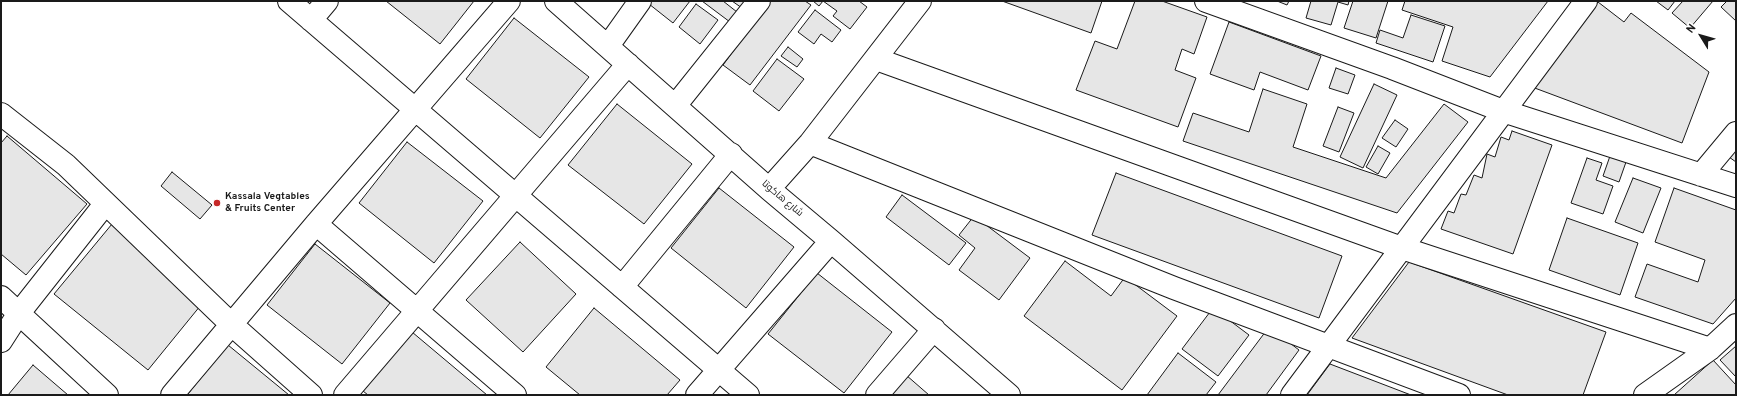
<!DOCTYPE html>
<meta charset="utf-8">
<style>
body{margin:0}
#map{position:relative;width:1737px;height:396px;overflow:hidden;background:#fff;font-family:Overpass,sans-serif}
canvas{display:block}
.frame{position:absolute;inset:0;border:2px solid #1a1a1a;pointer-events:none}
.north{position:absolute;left:1681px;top:16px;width:40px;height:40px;-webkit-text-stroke:3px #fff;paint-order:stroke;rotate:307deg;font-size:11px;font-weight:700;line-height:16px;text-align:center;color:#1a1a1a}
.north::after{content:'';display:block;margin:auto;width:14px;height:18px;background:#1a1a1a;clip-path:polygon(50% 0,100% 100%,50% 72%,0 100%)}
</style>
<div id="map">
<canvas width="1737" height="396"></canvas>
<div class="frame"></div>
<div class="north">N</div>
</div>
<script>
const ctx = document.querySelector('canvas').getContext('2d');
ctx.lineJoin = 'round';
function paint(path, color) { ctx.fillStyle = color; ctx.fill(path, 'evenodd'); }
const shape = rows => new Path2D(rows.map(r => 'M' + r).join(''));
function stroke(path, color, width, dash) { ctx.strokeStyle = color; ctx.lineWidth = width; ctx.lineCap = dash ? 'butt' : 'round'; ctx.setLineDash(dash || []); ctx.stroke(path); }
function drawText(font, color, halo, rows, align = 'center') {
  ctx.font = font + ' Overpass,Cairo,sans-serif'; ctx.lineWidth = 3; ctx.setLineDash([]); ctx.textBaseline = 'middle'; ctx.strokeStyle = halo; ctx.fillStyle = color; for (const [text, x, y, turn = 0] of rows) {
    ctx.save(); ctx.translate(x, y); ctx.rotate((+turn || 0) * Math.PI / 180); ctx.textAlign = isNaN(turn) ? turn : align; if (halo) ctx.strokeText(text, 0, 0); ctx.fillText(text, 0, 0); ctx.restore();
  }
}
const building = shape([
 [386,1,474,1,440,44,386,1],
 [651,1,690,1,673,23,649,4,651,1],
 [702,1,723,1,737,12,730,22,702,1],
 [732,1,747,1,742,8,732,1],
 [770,1,805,1,811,5,750,85,723,65,770,1],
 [813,1,823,1,819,6,813,1],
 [823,1,859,1,867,7,850,29,833,16,837,11,823,1],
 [1002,1,1102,1,1091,33,1002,1],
 [1135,1,1162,1,1207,17,1194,54,1182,49,1175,70,1196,78,1178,127,1076,90,1095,41,1117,49,1135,1],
 [1277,1,1289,1,1287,5,1277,1],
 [1311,1,1349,1,1348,5,1338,2,1331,25,1306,18,1311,1],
 [1353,1,1388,1,1376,38,1344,28,1353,1],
 [1405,1,1548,1,1490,77,1442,61,1453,27,1402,10,1405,1],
 [1656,1,1675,1,1668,10,1656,1],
 [1683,1,1713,1,1690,28,1672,13,1683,1],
 [1727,1,1736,1,1736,21,1721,7,1727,1],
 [1598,2,1624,22,1631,13,1709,72,1682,143,1532,87,1598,2],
 [696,4,718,20,700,44,679,27,696,4],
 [815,10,841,30,832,42,821,34,814,44,798,32,815,10],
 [1411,15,1445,26,1433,62,1376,43,1380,30,1403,38,1411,15],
 [514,18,589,77,540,138,466,79,514,18],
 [1229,22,1321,56,1308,90,1260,72,1254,90,1210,74,1229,22],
 [788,47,803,59,797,67,781,56,788,47],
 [777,59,804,79,779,111,753,91,777,59],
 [1336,68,1355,75,1348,94,1329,88,1336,68],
 [1374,84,1397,95,1363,168,1340,157,1374,84],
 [1263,89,1307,104,1293,147,1386,178,1444,104,1468,122,1397,213,1183,141,1193,113,1249,132,1263,89],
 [617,104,692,164,644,224,568,165,617,104],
 [1338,107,1354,113,1339,152,1323,146,1338,107],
 [1395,120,1408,129,1396,147,1382,138,1395,120],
 [1512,131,1552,145,1513,254,1441,229,1448,211,1454,213,1461,194,1466,195,1474,175,1482,178,1487,154,1495,157,1501,137,1509,140,1512,131],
 [7,136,87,204,26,275,1,254,1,143,7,136],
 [407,142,483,201,434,263,359,203,407,142],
 [1378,146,1390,153,1378,174,1366,167,1378,146],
 [1736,146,1736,162,1729,157,1736,146],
 [1610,156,1626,162,1619,182,1603,176,1610,156],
 [1587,158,1602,163,1596,180,1613,186,1603,214,1571,203,1587,158],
 [172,172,212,205,200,219,161,186,172,172],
 [1116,173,1342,256,1319,318,1092,235,1116,173],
 [1633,178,1661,188,1643,233,1615,222,1633,178],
 [719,188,794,247,746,308,671,248,719,188],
 [1674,188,1736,210,1736,298,1713,324,1635,297,1647,264,1698,282,1705,260,1655,242,1674,188],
 [902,195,966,243,949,265,886,217,902,195],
 [974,216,1030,258,999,300,959,270,975,248,959,235,974,216],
 [1567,218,1638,243,1620,295,1549,270,1567,218],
 [112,224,205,300,148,370,54,294,112,224],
 [520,242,576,294,523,352,466,300,520,242],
 [315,244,390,303,342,364,267,305,315,244],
 [1065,261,1111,296,1125,277,1177,316,1122,390,1024,316,1065,261],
 [1409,262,1606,332,1583,395,1508,395,1352,338,1409,262],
 [817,273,892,332,844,393,768,334,817,273],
 [594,308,680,380,667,395,580,395,546,367,594,308],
 [1213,308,1249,335,1218,376,1182,349,1213,308],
 [1269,327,1299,350,1266,395,1218,395,1269,327],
 [412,332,487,395,368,395,363,391,412,332],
 [228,345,289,395,187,395,228,345],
 [1736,346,1736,377,1720,360,1736,346],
 [1178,353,1216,382,1206,395,1147,395,1178,353],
 [1713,360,1736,385,1736,395,1674,395,1713,360],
 [1330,364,1411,395,1307,395,1330,364],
 [33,365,68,395,8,395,33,365],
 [906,375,929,395,889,395,906,375]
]);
const minor = shape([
 [289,1,748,395],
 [556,1,769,189,831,241,1009,395],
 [1206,1,1392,68,1503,111,1736,186],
 [311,20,327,1],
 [608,46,640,1],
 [876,59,1402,248,1710,349],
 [675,106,759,1],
 [1,114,66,165,231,324,311,395],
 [810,143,1174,288,1459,395],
 [1701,175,1736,133],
 [769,189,810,143,920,1],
 [316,224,515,395],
 [622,287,731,154],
 [1,297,107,395],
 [1,341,19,313,105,204],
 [172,395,316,224,509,1],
 [345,395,628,64],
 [697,395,831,241],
 [877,395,934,329],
 [1292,395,1586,1],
 [1645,395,1710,349,1736,325]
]);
const markers = [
 [217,203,4,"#c62828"]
];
const poiNames = [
 ["Kassala Vegtables",225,197],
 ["& Fruits Center",225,209]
];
const streetNames = [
 ["شارع هاكوتا",782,199,40]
];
paint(building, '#e6e6e6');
stroke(building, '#1a1a1a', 1);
stroke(minor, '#1a1a1a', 24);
stroke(minor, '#fff', 22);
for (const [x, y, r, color] of markers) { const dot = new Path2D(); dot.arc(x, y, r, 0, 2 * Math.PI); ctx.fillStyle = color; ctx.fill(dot); stroke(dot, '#fff', 1.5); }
drawText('bold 10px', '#1a1a1a', '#fff', poiNames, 'left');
drawText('10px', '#1a1a1a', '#fff', streetNames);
</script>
